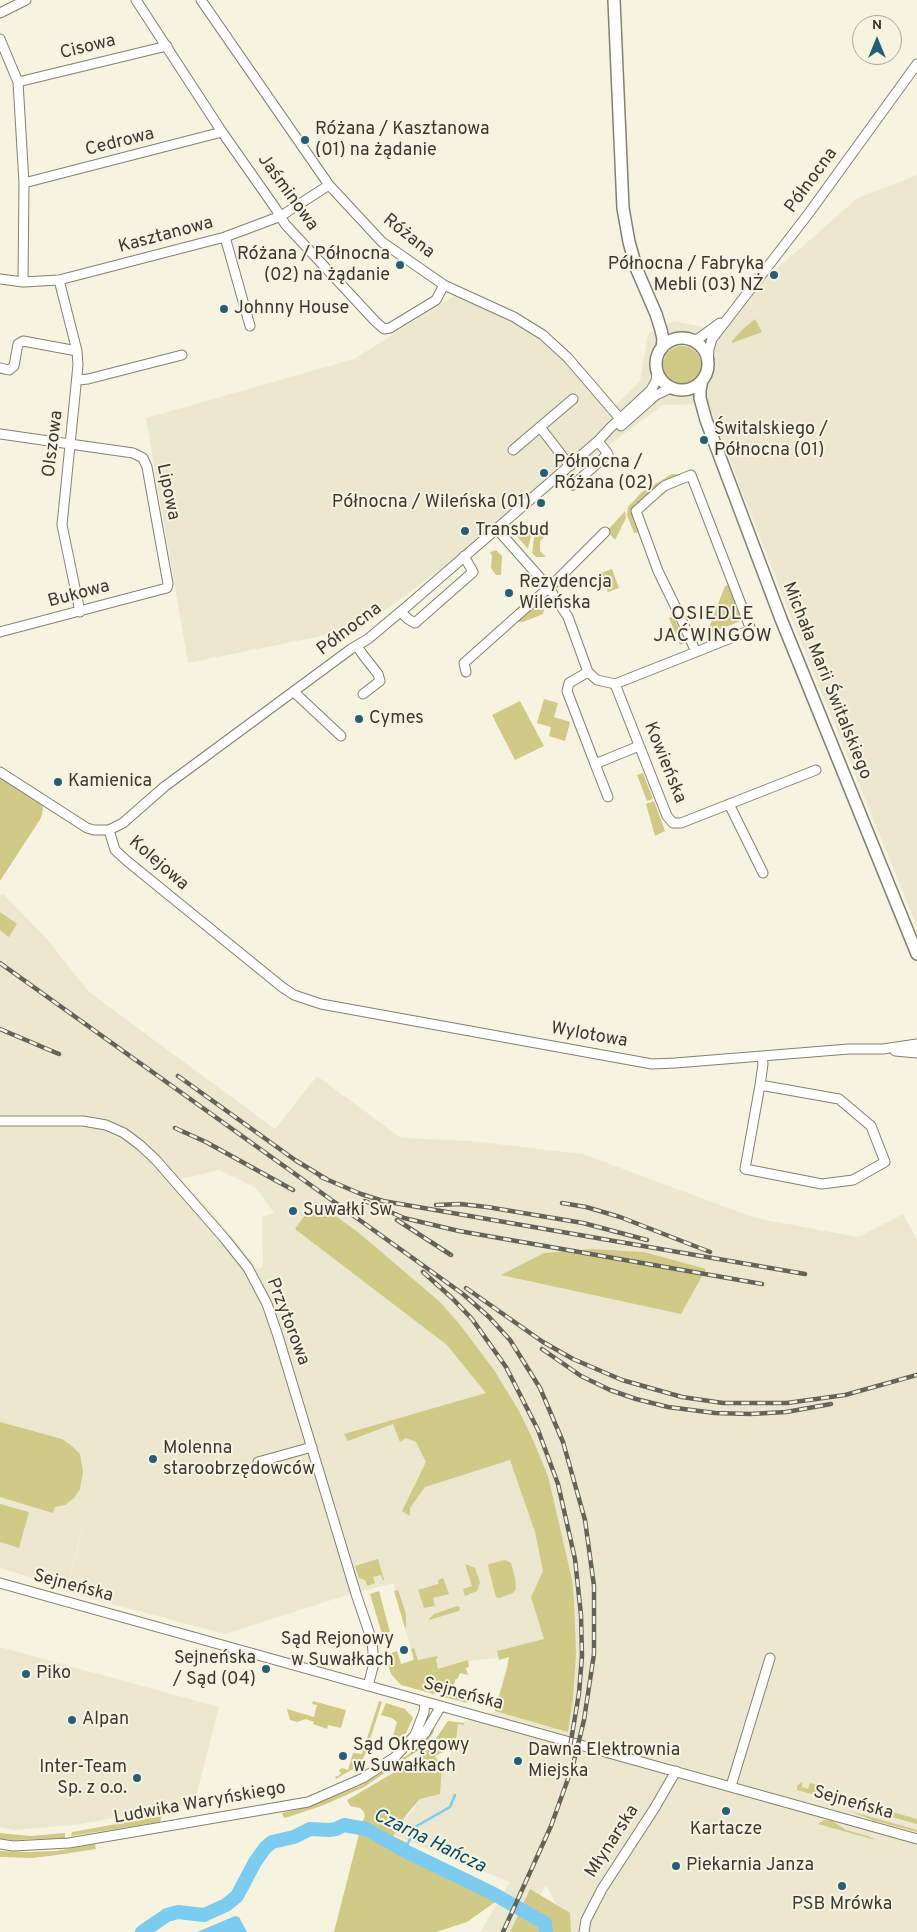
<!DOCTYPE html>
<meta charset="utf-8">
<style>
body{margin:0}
#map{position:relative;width:917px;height:1932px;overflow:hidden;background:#f6f4e1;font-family:Overpass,sans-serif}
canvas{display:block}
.north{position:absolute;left:852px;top:15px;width:50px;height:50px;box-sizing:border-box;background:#f6f4e1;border:1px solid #aba99b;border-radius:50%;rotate:0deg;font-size:14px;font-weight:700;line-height:20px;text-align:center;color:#3a3932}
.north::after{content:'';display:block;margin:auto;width:18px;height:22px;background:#245f77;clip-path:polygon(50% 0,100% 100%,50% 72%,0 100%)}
</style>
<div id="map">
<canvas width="917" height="1932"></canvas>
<div class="north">N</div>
</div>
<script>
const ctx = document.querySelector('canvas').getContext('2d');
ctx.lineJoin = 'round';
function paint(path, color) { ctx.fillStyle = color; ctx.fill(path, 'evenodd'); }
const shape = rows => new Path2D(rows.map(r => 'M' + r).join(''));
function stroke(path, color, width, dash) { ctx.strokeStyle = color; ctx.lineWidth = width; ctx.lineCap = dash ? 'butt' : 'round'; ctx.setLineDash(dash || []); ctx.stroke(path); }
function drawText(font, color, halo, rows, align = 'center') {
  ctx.font = font + ' Overpass,sans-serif'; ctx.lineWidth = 4; ctx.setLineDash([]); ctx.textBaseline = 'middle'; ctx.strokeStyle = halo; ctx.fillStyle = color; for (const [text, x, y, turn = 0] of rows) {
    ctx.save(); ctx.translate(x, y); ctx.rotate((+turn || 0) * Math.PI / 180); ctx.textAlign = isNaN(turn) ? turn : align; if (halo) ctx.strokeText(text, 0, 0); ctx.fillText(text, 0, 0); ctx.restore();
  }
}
const built = shape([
 [917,175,917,927,791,617,708,404,663,405,361,628,188,663,146,418,354,359,457,294,510,319,559,353,610,411,640,381,648,334,674,321,708,328,858,198],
 [3,894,46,938,89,992,275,1129,317,1076,401,1138,471,1141,583,1154,755,1218,858,1237,903,1214,917,1240,917,1932,562,1932,560,1912,546,1885,517,1932,480,1932,510,1882,393,1835,420,1800,456,1746,457,1723,494,1712,509,1657,466,1661,438,1670,435,1657,414,1660,393,1583,344,1596,225,1634,67,1592,88,1506,67,1588,0,1568,0,896],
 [219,1170,256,1188,274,1213,262,1217,263,1267,258,1269,210,1210,181,1179],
 [0,1647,219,1707,194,1804,74,1825,14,1830,0,1827]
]);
const green = shape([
 [755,319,762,332,732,343,732,341,741,331],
 '663 365a19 19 0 1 1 38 0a19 19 0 1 1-38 0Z',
 [672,474,686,475,640,505,632,513,640,532,634,533,627,515,628,507,642,492],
 [625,511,626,518,615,540,607,531],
 [542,523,550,531,540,541,540,551,546,557,536,557,532,553,534,538,536,529],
 [517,528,529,529,532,531,528,549,514,533],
 [496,550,502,556,501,575,496,575,491,568,492,556,490,552],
 [612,569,619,588,608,592,601,573],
 [730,584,743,620,706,635,725,586],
 [540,599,545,605,543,614,523,622,514,622],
 [676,615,675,620,684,641,687,642,680,645,669,618],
 [544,699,558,703,554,717,570,722,565,741,549,736,551,727,537,723],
 [520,701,544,746,515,760,492,715],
 [643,773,653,799,647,801,637,775],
 [0,777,42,803,43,809,41,818,0,881],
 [654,801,665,831,655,836,646,804],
 [0,912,17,924,9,937,0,930],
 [322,1206,359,1233,440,1302,461,1326,494,1370,519,1411,533,1440,548,1476,572,1580,574,1600,576,1654,573,1699,568,1732,495,1711,507,1669,509,1657,499,1660,497,1651,544,1639,531,1597,543,1571,535,1532,510,1460,425,1487,410,1508,410,1516,402,1511,426,1462,416,1442,406,1438,400,1442,393,1424,348,1441,344,1434,486,1393,447,1345,295,1229,306,1214],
 [592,1249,644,1252,706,1269,681,1314,501,1275,544,1253],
 [0,1422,62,1439,73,1447,80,1454,83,1472,80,1489,74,1498,65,1505,55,1507,53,1513,0,1497],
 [0,1504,29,1512,19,1548,0,1542],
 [378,1559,384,1579,383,1581,381,1575,373,1577,375,1583,367,1586,365,1580,359,1578,355,1566],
 [505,1560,511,1563,515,1578,516,1589,513,1593,499,1598,496,1597,488,1566,489,1564],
 [465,1564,475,1568,480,1583,477,1591,465,1596,463,1589,472,1586],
 [443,1578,449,1594,433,1598,435,1606,424,1608,418,1590,438,1584,438,1580],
 [398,1590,406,1614,406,1628,405,1628,394,1591],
 [379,1591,390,1632,382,1634,370,1594],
 [457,1606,460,1607,459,1611,429,1620,429,1619,434,1614],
 [414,1648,418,1660,437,1656,438,1658,436,1659,438,1669,468,1660,469,1667,466,1668,468,1675,460,1673,458,1678,455,1680,454,1686,434,1694,401,1685,391,1674,385,1655,397,1651,401,1664,414,1660,411,1649],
 [455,1688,470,1694,468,1703,439,1696],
 [313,1701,346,1710,341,1728,328,1725,327,1729,313,1724,314,1722,306,1719,297,1722,290,1720,287,1709,314,1717,317,1705,312,1704],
 [379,1701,382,1702,365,1755,358,1766,336,1779,335,1777,341,1774,339,1770,342,1768,348,1770,353,1753,362,1754],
 [386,1703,405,1709,413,1718,406,1733,391,1743,397,1722,392,1718,381,1715],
 [448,1721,464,1723,464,1725,458,1724,455,1750,449,1749,435,1756,442,1766,440,1794,420,1799,407,1814,393,1836,408,1843,406,1846,388,1839,372,1826,361,1825,365,1816,364,1812,360,1808,350,1806,347,1800,417,1759,430,1747],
 [433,1728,434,1732,422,1748,364,1787,324,1805,285,1818,283,1816,282,1813,307,1807,362,1785,412,1752,422,1743],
 [802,1782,802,1787,808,1789,810,1783,818,1785,817,1791,862,1804,861,1808,840,1800,822,1797,797,1790,797,1786],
 [864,1804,917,1819,917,1824,863,1809],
 [850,1811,917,1830,917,1832,872,1820],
 [162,1816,160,1822,71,1836,72,1832],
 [824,1820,832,1821,846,1830,868,1836,875,1840,818,1824],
 [360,1830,498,1900,467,1922,436,1932,334,1932],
 [0,1833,30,1836,65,1833,65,1838,13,1840,0,1839],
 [95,1844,96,1849,57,1855,32,1858,0,1857,0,1851,27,1852,56,1851],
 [530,1889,570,1913,571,1932,510,1932]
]);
const water = shape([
 [235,1916,239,1917,247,1932,197,1932]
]);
const stream = shape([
 [405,1851,415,1827,450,1807,455,1795]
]);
const river = shape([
 [142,1932,167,1915,178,1912,204,1915,226,1905,237,1896,255,1862,265,1848,272,1842,294,1837,310,1829,329,1830,336,1829,344,1825,366,1829,405,1851,492,1893,545,1923,546,1932]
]);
const minor = shape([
 [136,0,222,132,276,209,285,224,375,321,384,329,390,328,436,300,444,285],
 [201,0,329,185,382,242,444,285,514,317,543,335,568,358,623,422],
 [0,13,26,0],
 [0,39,18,82,24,183,23,282],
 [18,82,167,46],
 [24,183,222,132],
 [225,237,250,326],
 [0,279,23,282,59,280,225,237,281,216,329,185],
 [59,280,77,351,78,365,62,525,80,612],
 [689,340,698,339,720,323],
 [708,361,709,349,712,339,809,213,917,64],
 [0,368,9,370,14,366,18,344,23,341,77,351],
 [78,380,88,379,182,355],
 [621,426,656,395,671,388],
 [540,427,570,466],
 [0,434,133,453,143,458,147,467,168,584,167,588,163,589,0,632],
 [513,450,573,399],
 [559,475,573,485,608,454,598,441],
 [497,529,549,588,568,617,588,672,597,680,615,684,696,652,751,630,691,475,664,486,636,511,658,571,679,614,696,652],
 [401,612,408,619,415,623,473,572,464,556],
 [357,646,363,655,378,674,380,681,363,694],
 [466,672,464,663,555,582,605,532],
 [588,672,569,683,567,691,595,764],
 [615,684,667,816,673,823,681,823,816,770],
 [294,692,341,736],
 [0,772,87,828,94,830,109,830,123,823,164,787,351,649,368,639,405,608,598,441,610,428,651,390,656,381,657,372],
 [608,797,595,764,639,746],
 [729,804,763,873],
 [109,830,115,850,127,861,282,987,294,995,321,1004,652,1064,675,1063,849,1049,883,1049,917,1044],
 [895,1051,917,1053],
 [760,1085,839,1099,871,1126,885,1162,853,1180,822,1184,745,1169,760,1085,763,1064,762,1057],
 [0,1121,83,1121,106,1125,124,1133,140,1145,156,1160,225,1239,248,1268,267,1304,278,1336,356,1594,372,1641,374,1663,368,1686],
 [258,1462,312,1447],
 [0,1583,917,1839],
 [412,1747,425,1733,441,1706],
 [731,1786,770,1658],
 [0,1844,13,1846,69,1843,308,1802,363,1778,395,1757,415,1735,424,1712,425,1702],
 [584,1932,586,1920,602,1889,654,1809,676,1771]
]);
const major = shape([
 [614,0,623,208,629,242,637,270,656,314,661,330,663,339,662,348],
 '656 364a26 26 0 1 1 52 0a26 26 0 1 1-52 0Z',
 [702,380,700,390,700,398,706,420,781,619,917,954]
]);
const rail = shape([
 [0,963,463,1294,489,1317,510,1340,540,1388,563,1442,585,1520,594,1586,594,1654,584,1720,573,1765,551,1826,503,1932],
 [0,1029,59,1054],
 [178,1076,295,1160,328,1180],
 [175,1128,206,1142,293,1190],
 [321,1177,361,1194,383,1201,805,1274],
 [365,1201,404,1218,459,1231,762,1284],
 [562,1203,586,1207,620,1217,710,1252],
 [436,1205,460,1204,487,1207,583,1223,647,1240],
 [397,1220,451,1255],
 [423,1272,452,1298,472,1319,506,1367,538,1430,558,1484,575,1559,581,1615,582,1656,579,1693,569,1753],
 [466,1288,543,1342,573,1359,622,1380,682,1397,723,1403,787,1403,845,1395,917,1375],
 [542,1349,581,1376,610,1390,636,1399,668,1407,715,1413,750,1414,786,1412,831,1404]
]);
const markers = [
 [305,140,5,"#245f77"],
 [400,265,5,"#245f77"],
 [774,275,5,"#245f77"],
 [224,309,5,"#245f77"],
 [704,440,5,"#245f77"],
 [544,473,5,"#245f77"],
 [541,503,5,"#245f77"],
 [465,531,5,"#245f77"],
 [509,593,5,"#245f77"],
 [359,719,5,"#245f77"],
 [58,782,5,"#245f77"],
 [293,1211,5,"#245f77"],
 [153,1459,5,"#245f77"],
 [404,1650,5,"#245f77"],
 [266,1669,5,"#245f77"],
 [26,1674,5,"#245f77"],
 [72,1720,5,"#245f77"],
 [343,1756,5,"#245f77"],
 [518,1761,5,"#245f77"],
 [137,1778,5,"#245f77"],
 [726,1811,5,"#245f77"],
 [676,1866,5,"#245f77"],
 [842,1886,5,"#245f77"]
];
const streetNames = [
 ["Cisowa",88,48,-14],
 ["Cedrowa",120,143,-14],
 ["Północna",812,181,-54],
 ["Jaśminowa",287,193,54],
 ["Kasztanowa",166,236,-15],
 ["Różana",408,237,38],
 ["Olszowa",54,444,-83],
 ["Lipowa",167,492,78],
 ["Bukowa",79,595,-15],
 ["Północna",350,630,-37],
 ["Michała Marii Świtalskiego",826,681,68],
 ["Kowieńska",664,763,68],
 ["Kolejowa",158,864,41],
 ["Wylotowa",589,1036,10],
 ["Przytorowa",287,1322,69],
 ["Sejneńska",73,1587,15],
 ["Sejneńska",463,1695,15],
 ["Ludwika Waryńskiego",200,1804,-10],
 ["Sejneńska",853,1804,16],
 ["Młynarska",613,1842,-57]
];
const poiNames = [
 ["Różana / Kasztanowa",315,130],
 ["(01) na żądanie",315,151],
 ["Różana / Północna",390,255,"right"],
 ["(02) na żądanie",390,276,"right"],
 ["Północna / Fabryka",764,265,"right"],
 ["Mebli (03) NŻ",764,286,"right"],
 ["Johnny House",234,309],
 ["Świtalskiego /",714,430],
 ["Północna (01)",714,451],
 ["Północna /",554,463],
 ["Różana (02)",554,484],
 ["Północna / Wileńska (01)",531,503,"right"],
 ["Transbud",475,531],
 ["Rezydencja",519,583],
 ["Wileńska",519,604],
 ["Cymes",369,719],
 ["Kamienica",68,782],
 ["Suwałki Sw",303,1211],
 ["Molenna",163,1449],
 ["staroobrzędowców",163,1470],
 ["Sąd Rejonowy",394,1640,"right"],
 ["w Suwałkach",394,1661,"right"],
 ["Sejneńska",256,1659,"right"],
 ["/ Sąd (04)",256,1680,"right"],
 ["Piko",36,1674],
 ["Alpan",82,1720],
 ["Sąd Okręgowy",353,1746],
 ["w Suwałkach",353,1767],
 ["Dawna Elektrownia",528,1751],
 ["Miejska",528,1772],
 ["Inter-Team",127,1768,"right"],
 ["Sp. z o.o.",127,1789,"right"],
 ["Kartacze",726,1830,"center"],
 ["Piekarnia Janza",686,1866],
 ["PSB Mrówka",842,1905,"center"]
];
const neighbourhoodNames = [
 ["OSIEDLE",713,615],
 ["JAĆWINGÓW",713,637]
];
const waterNames = [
 ["Czarna Hańcza",429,1842,26]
];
paint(built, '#ebe8cf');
paint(green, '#d1c986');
paint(water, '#7cccf0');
stroke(stream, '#7cccf0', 2.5);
stroke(river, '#7cccf0', 14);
stroke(minor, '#838170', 11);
stroke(major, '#838170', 14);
stroke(minor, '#fff', 9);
stroke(major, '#fff', 11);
stroke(rail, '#646359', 4.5);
stroke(rail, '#f6f4e1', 2.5, [8]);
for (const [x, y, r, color] of markers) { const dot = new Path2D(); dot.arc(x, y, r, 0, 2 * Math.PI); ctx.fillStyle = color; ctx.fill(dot); stroke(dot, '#f6f4e1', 2); }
drawText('18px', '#3a3932', '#f6f4e1', streetNames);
drawText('18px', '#3a3932', '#f6f4e1', poiNames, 'left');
ctx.letterSpacing = '1px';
drawText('19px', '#3a3932', '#f6f4e1', neighbourhoodNames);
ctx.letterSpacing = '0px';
drawText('italic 19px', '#064c65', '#f6f4e1', waterNames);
</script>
